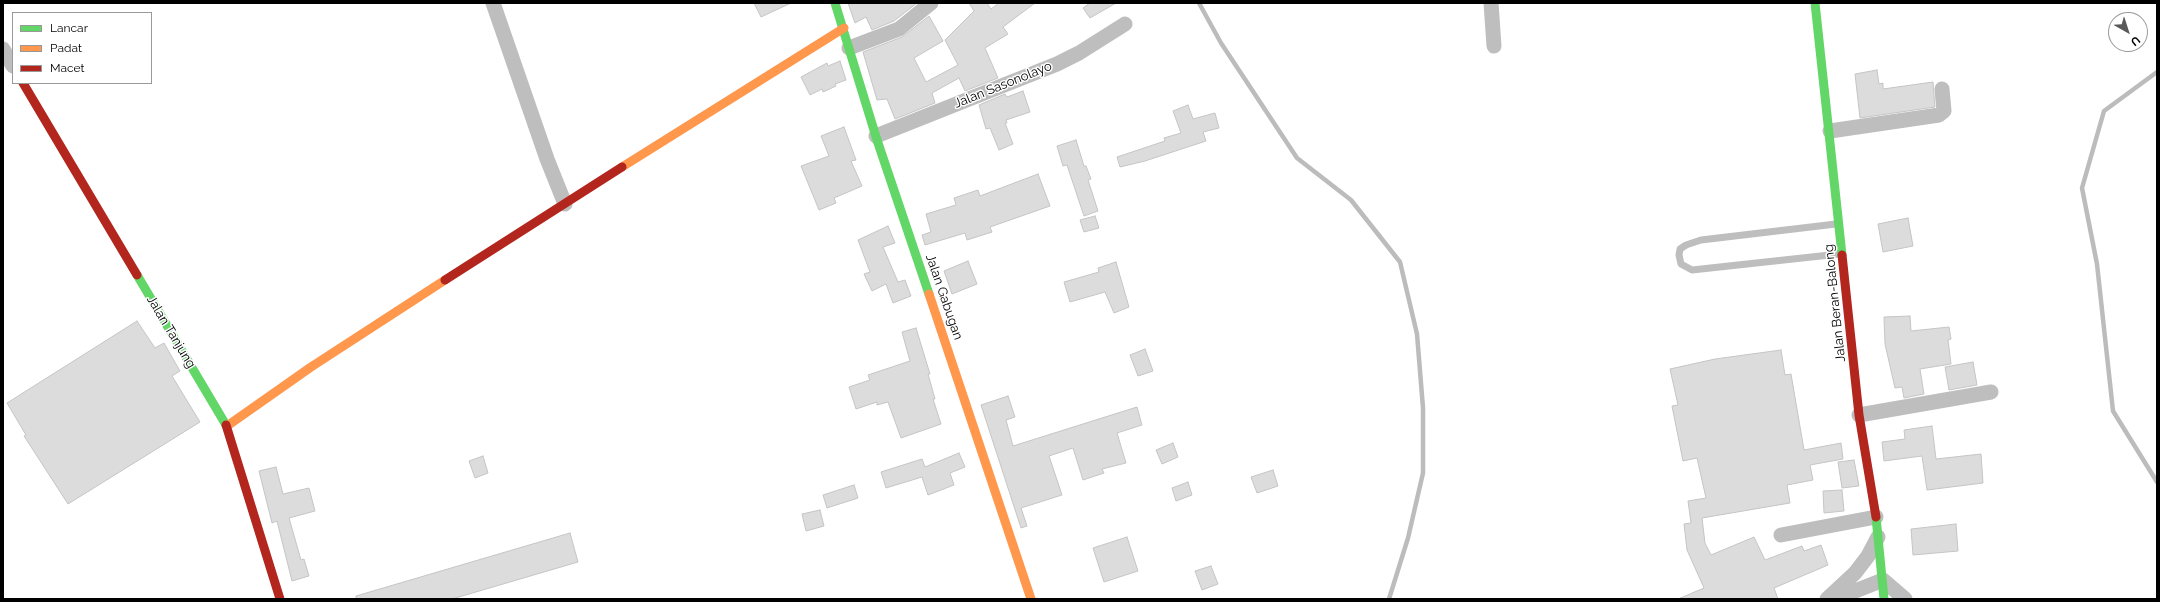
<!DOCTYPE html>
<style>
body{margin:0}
#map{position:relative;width:2160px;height:602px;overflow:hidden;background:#fff;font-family:Raleway,sans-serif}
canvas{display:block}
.frame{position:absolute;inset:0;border:4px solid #000;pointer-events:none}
.legend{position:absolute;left:12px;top:12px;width:140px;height:72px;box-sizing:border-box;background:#fff;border:1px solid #999;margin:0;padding:5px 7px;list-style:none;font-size:12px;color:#000}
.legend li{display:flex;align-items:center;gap:8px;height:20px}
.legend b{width:20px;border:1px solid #999}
.north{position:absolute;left:2108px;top:12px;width:40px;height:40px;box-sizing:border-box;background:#fff;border:1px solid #999;border-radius:50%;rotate:141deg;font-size:11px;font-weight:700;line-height:16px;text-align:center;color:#000}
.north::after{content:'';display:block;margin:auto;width:14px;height:18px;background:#595959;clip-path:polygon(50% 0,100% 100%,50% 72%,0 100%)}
</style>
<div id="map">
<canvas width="2160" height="602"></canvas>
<div class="frame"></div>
<ul class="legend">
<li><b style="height:5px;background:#63d668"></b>Lancar</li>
<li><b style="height:5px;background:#ff974d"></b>Padat</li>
<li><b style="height:5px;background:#b3261e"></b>Macet</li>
</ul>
<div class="north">U</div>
</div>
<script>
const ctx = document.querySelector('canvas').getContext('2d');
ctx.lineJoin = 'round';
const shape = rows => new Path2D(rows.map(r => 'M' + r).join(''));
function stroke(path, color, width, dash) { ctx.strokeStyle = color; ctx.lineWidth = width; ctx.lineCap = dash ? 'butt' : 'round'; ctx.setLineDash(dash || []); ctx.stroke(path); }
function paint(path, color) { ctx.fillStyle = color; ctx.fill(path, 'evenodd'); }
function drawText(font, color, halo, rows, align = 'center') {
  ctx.font = font + ' Raleway,sans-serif'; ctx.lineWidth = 3; ctx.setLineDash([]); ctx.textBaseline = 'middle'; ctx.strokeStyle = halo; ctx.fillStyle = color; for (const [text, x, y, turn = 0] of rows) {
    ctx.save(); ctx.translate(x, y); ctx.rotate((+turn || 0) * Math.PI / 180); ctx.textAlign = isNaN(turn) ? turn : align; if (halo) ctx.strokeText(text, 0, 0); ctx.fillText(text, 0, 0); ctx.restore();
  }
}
const stream = shape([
 [1199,3,1221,43,1297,158,1351,200,1400,262,1417,334,1423,408,1423,473,1408,538,1389,599],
 [2157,72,2104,111,2082,188,2097,264,2113,411,2157,482]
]);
const building = shape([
 [754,3,791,3,761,17,754,3],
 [848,3,917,3,894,21,872,30,866,17,855,23,848,3],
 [969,3,987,3,991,9,999,3,1035,3,1003,27,1008,34,985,48,998,78,965,91,959,78,932,93,935,103,895,119,887,99,877,100,863,52,902,37,929,16,943,41,914,58,926,82,958,65,945,40,974,11,969,3],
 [1090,3,1116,3,1090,18,1083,8,1090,3],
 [840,61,846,80,835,84,836,86,823,92,822,89,810,95,801,77,827,63,828,66,840,61],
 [1877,70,1879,84,1883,83,1883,89,1933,82,1935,107,1860,118,1855,74,1877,70],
 [1023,91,1030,112,1006,120,1007,123,1005,123,1013,144,999,150,990,128,986,129,979,105,1005,94,1007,97,1023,91],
 [1188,105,1193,119,1215,113,1219,128,1203,132,1206,141,1145,161,1120,167,1117,157,1165,141,1164,138,1181,133,1173,111,1188,105],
 [844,127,856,160,851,161,862,186,834,198,836,203,819,210,801,166,829,156,821,136,844,127],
 [1076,140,1084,166,1086,166,1091,179,1088,180,1098,211,1084,216,1067,165,1063,166,1057,146,1076,140],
 [1038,174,1050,206,990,227,992,232,967,240,965,233,925,245,922,235,931,232,926,214,956,205,954,198,978,190,980,196,1038,174],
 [1095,216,1099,228,1084,232,1080,220,1095,216],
 [1908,218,1913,246,1883,252,1878,224,1908,218],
 [888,226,895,243,883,247,898,282,905,280,911,296,893,303,886,284,872,291,864,274,870,272,858,240,888,226],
 [968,261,977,284,952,294,944,271,968,261],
 [1116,262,1129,307,1114,313,1105,292,1070,302,1064,282,1099,272,1098,268,1116,262],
 [1910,316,1911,331,1949,327,1951,339,1948,340,1951,364,1920,369,1924,394,1904,398,1902,387,1895,388,1885,344,1884,317,1910,316],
 [137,321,155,348,164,343,180,371,172,376,200,422,68,504,24,436,26,435,7,403,137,321],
 [916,328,930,374,928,374,935,399,933,399,941,424,901,438,888,402,877,405,877,402,856,409,849,387,870,380,868,375,910,361,902,332,916,328],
 [1145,349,1153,371,1138,376,1130,355,1145,349],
 [1781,350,1785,375,1791,374,1804,450,1841,443,1843,459,1810,465,1813,480,1787,485,1790,503,1702,518,1705,543,1711,555,1754,537,1765,560,1802,546,1804,551,1821,545,1828,565,1774,588,1778,599,1678,599,1704,588,1687,550,1684,524,1691,523,1688,501,1706,498,1697,458,1683,461,1672,406,1678,405,1670,369,1715,359,1781,350],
 [1973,362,1977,385,1949,390,1945,367,1973,362],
 [1008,396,1015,417,1006,420,1013,446,1137,407,1142,425,1117,433,1126,463,1102,469,1104,473,1083,480,1073,448,1049,456,1062,495,1021,508,1027,526,1021,528,981,405,1008,396],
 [1932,426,1936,459,1981,454,1983,483,1927,490,1922,456,1884,461,1882,442,1905,439,1904,430,1932,426],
 [1173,443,1178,457,1162,464,1156,450,1173,443],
 [959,453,965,467,950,473,954,485,928,495,922,477,886,488,881,472,922,459,925,467,959,453],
 [483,456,488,473,475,478,469,461,483,456],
 [1854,460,1859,486,1842,488,1838,462,1854,460],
 [276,467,283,494,309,488,315,511,289,518,301,560,304,559,309,576,292,581,277,521,272,523,259,471,276,467],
 [1273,470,1278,486,1257,493,1251,477,1273,470],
 [1188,482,1192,495,1176,501,1172,488,1188,482],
 [854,485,858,498,827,508,823,495,854,485],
 [1842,490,1844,511,1824,513,1823,491,1842,490],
 [820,510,824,526,806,531,802,514,820,510],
 [1956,524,1958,551,1913,555,1911,529,1956,524],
 [570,533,578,562,452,599,356,599,356,596,570,533],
 [1127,537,1138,571,1104,582,1093,548,1127,537],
 [1211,566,1218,584,1202,590,1195,571,1211,566]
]);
const lane = shape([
 [1836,224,1701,240,1686,245,1680,249,1679,255,1681,264,1692,270,1839,254]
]);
const street = shape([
 [493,3,547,159,565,204],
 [1491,3,1494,46],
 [849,48,899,29,931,3],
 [3,49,13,66],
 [1830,131,1939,115,1944,111,1942,89],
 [876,136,1057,64,1079,53,1125,24],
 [1859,415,1991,392],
 [1781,535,1876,517],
 [1827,599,1855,573,1868,556,1878,537],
 [1835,599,1883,580,1905,599]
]);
const fast = shape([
 [835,3,877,140,929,294],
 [1815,3,1842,255],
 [137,275,226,425],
 [1876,517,1884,599]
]);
const slow = shape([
 [622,167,844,28],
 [929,294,1031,599],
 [227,426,311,367,445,280]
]);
const jam = shape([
 [23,83,137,275],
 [1842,255,1859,415,1876,517],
 [445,280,622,167],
 [226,425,280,599]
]);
const streetNames = [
 ["Jalan Sasonolayo",1003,85,-22],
 ["Jalan Gabugan",944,297,71],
 ["Jalan Beran-Balong",1835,303,-96],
 ["Jalan Tanjung",171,332,59]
];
stroke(stream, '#bcbcbc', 4.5);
paint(building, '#dcdcdc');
stroke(building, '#c5c5c5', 1);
stroke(lane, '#bebebe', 7);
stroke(street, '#bebebe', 15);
stroke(fast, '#63d668', 9);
stroke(slow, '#ff974d', 9);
stroke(jam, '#b3261e', 9);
drawText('13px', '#000', '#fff', streetNames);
</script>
